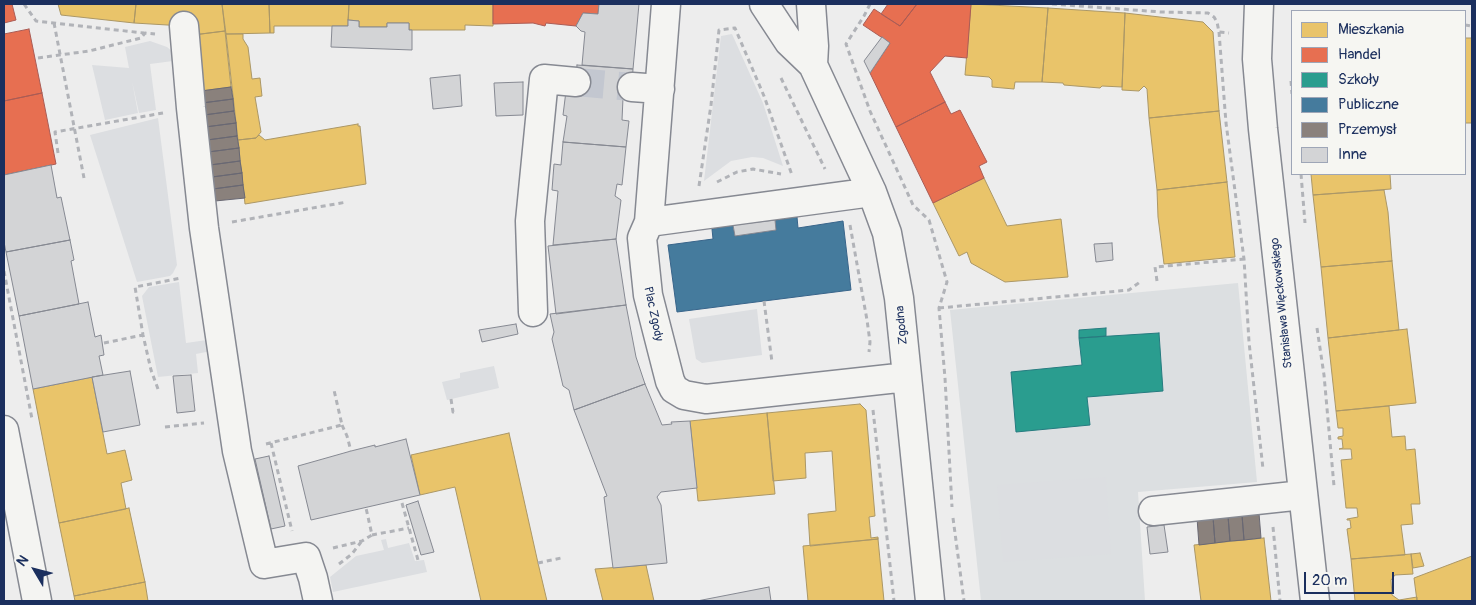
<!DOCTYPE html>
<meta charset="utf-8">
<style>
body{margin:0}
#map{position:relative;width:1476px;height:605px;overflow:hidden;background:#ededed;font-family:Pangolin,sans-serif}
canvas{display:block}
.frame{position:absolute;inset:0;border:5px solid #1b2f5e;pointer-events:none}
.legend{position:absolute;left:1291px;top:10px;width:175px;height:165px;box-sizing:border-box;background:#f6f6f2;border:1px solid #9ea6b7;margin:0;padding:6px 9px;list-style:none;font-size:15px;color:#1b2f5e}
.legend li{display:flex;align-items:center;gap:10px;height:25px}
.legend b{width:25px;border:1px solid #9ea6b7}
.north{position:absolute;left:10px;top:545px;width:50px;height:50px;-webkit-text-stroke:4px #f6f6f2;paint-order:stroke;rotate:307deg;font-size:14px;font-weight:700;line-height:20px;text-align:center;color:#1b2f5e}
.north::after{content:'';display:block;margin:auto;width:18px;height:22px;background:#1b2f5e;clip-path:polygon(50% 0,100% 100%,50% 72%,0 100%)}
.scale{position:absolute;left:1304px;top:572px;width:90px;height:22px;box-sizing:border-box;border:2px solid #1b2f5e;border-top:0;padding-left:6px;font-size:15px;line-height:18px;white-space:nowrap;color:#1b2f5e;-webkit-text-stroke:4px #f6f6f2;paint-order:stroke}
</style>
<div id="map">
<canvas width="1476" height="605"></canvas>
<div class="frame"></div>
<ul class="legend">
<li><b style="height:14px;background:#e9c46a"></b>Mieszkania</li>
<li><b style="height:14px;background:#e76f51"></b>Handel</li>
<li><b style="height:14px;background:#2a9d8f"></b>Szkoły</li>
<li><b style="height:14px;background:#457b9d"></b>Publiczne</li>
<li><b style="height:14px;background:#8a817c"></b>Przemysł</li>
<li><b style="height:14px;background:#d3d4d6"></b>Inne</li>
</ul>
<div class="north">N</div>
<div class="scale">20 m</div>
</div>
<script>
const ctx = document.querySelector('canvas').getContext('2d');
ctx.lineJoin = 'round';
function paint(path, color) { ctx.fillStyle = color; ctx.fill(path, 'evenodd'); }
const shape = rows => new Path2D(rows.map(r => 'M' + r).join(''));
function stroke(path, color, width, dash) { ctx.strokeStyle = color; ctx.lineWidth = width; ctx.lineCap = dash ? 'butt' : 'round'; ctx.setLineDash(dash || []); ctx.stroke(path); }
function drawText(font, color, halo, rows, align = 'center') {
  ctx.font = font + ' Pangolin,sans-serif'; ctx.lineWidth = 5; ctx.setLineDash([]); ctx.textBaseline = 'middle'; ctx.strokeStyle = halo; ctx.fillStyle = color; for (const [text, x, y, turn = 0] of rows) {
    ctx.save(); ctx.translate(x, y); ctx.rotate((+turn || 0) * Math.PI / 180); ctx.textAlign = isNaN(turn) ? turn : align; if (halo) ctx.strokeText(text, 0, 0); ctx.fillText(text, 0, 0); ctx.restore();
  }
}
const built = shape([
 [1238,283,1257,482,1138,492,1145,601,981,601,950,310]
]);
const green = shape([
 [732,34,763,103,783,166,763,158,752,157,731,161,704,181,721,36],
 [150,41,167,47,174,53,175,59,173,61,150,64,156,110,139,113,132,81,138,113,105,120,92,65,129,68,125,47],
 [158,118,177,265,173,273,170,276,137,282,90,135],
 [179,282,186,343,207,340,211,351,196,354,198,373,158,377,142,296,149,287],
 [757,309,762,355,702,363,696,359,689,319],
 [494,366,499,388,447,400,442,382,460,378,460,373],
 [1106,477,1111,554,1003,562,997,485],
 [386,539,388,548,409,543,415,561,424,560,427,572,333,592,330,577,356,556,384,550,381,540]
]);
const homes = shape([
 [58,4,136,4,134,23,61,15,58,4],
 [136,4,222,4,225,31,193,35,184,26,134,23,136,4],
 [222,4,269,4,270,33,226,34,222,4],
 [269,4,349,4,348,26,274,26,274,33,270,33,269,4],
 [349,4,493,4,493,26,465,25,465,30,409,30,409,23,387,23,387,27,359,27,359,21,348,20,349,4],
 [971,4,1048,8,1042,82,1015,82,1014,89,992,87,992,80,989,77,965,75,971,4],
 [1048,8,1125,13,1122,87,1102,86,1100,88,1064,85,1063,83,1042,82,1048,8],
 [1125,13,1203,22,1213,32,1219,111,1149,118,1147,89,1144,86,1139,91,1122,90,1125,13],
 [225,31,231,87,201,91,193,35,225,31],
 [226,34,243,34,243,39,248,47,252,79,260,78,262,96,255,97,261,132,256,138,238,140,226,34],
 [1465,38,1472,38,1472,123,1465,123,1465,38],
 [1219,111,1227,182,1157,190,1149,118,1219,111],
 [358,124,358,126,360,126,366,184,245,204,238,140,256,138,259,135,265,140,358,124],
 [1311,174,1390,174,1391,189,1313,195,1311,174],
 [984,178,1007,226,1061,219,1068,277,1005,282,971,263,967,252,959,256,933,203,984,178],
 [1227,182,1235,257,1164,264,1158,217,1157,190,1227,182],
 [1384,190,1388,212,1392,261,1321,267,1313,195,1384,190],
 [1392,261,1399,330,1328,338,1321,267,1392,261],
 [1407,329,1416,403,1336,411,1328,338,1407,329],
 [92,377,107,454,125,450,132,480,121,483,126,509,59,523,33,389,92,377],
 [860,404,866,410,875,516,869,517,871,538,878,537,878,539,810,546,808,514,836,511,832,451,805,453,806,478,773,481,767,413,860,404],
 [1389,406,1392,437,1405,436,1406,450,1415,449,1420,504,1411,504,1413,524,1401,525,1405,555,1351,559,1347,529,1351,528,1350,520,1347,520,1347,519,1358,517,1357,508,1346,508,1341,460,1352,459,1351,449,1339,449,1343,448,1342,439,1338,439,1338,437,1343,436,1343,428,1338,428,1336,411,1389,406],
 [767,413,775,494,698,501,690,421,767,413],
 [509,433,538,563,547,601,481,601,455,487,420,495,411,455,509,433],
 [129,508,145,582,74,596,59,523,129,508],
 [1264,538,1271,601,1201,601,1194,545,1264,538],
 [878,539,884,601,808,601,803,546,878,539],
 [1420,553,1424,566,1413,568,1411,554,1420,553],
 [1411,554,1413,574,1395,575,1391,580,1392,595,1399,600,1417,597,1417,601,1355,601,1351,559,1411,554],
 [1472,556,1472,601,1417,601,1414,578,1472,556],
 [646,565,654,601,603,601,595,569,646,565],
 [145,582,148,601,75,601,74,596,145,582]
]);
const shops = shape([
 [4,4,12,4,16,20,4,23,4,4],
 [493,4,599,4,598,14,583,13,576,26,546,23,545,26,533,23,493,24,493,4],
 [888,4,917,4,900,26,881,14,888,4],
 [917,4,971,4,967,58,945,56,930,72,945,102,896,127,870,73,890,43,863,25,874,9,900,26,917,4],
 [29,29,42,93,4,101,4,32,4,34,29,29],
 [42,93,56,164,4,175,4,101,42,93],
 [945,102,951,114,960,110,987,162,979,166,984,178,933,203,896,127,945,102]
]);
const schools = shape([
 [1106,328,1106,336,1079,338,1079,330,1106,328],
 [1159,333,1163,391,1087,397,1090,425,1016,432,1011,372,1082,365,1079,338,1159,333]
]);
const public = shape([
 [797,217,798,228,843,221,851,290,677,312,668,245,713,239,712,229,733,225,735,236,776,230,775,220,797,217]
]);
const industry = shape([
 [231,87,233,99,202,103,201,91,231,87],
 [233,99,234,111,204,115,202,103,233,99],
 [234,111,236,123,205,127,204,115,234,111],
 [236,123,237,136,207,140,205,127,236,123],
 [237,136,239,148,208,152,207,140,237,136],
 [239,148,240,161,210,165,208,152,239,148],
 [240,161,242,173,212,177,210,165,240,161],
 [242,173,243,185,213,189,212,177,242,173],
 [243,185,245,198,215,201,213,189,243,185],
 [1259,513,1261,538,1244,540,1242,515,1259,513],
 [1242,515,1244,540,1230,541,1228,516,1242,515],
 [1228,516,1230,541,1215,543,1213,517,1228,516],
 [1213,517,1215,543,1199,545,1197,518,1213,517]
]);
const building = shape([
 [599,4,639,4,633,69,582,65,585,32,581,31,576,26,583,13,598,14,599,4],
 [348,20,359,21,359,27,387,27,387,23,409,23,409,30,412,30,412,50,331,47,332,26,348,26,348,20],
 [882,37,890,43,870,73,864,61,882,37],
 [577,65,633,69,631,99,623,98,622,120,629,121,626,147,563,142,567,116,563,115,566,91,575,92,577,65],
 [460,75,462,106,433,109,430,78,460,75],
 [523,82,523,115,496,116,494,83,523,82],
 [563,142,626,147,622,185,617,184,615,196,621,200,616,239,553,245,558,191,552,190,554,164,561,165,563,142],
 [51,165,57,198,61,197,70,240,6,252,4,242,4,175,51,165],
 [775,220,776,230,735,236,733,225,775,220],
 [616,239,626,305,556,314,548,246,616,239],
 [70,240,74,260,71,261,79,304,19,316,6,252,70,240],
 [1112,243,1113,260,1096,262,1094,244,1112,243],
 [88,302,95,337,101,335,104,355,99,356,103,375,33,389,19,316,88,302],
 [626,305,636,357,645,384,574,410,569,390,563,386,552,339,554,332,550,314,626,305],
 [516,324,518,334,482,342,479,330,516,324],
 [130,371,140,425,103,432,92,377,130,371],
 [191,375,195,411,177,413,173,376,191,375],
 [645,384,662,425,672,424,671,422,690,421,697,488,661,492,657,497,661,505,667,563,613,568,604,497,607,496,574,410,645,384],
 [406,439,420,495,311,520,298,466,351,451,375,445,375,447,406,439],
 [269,456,285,526,271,529,255,459,269,456],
 [418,501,434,552,421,555,406,505,418,501],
 [1164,525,1168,552,1150,554,1147,527,1164,525],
 [769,587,771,601,697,601,769,587]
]);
const minorTunnel = shape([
 [576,82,632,87]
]);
const path = shape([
 [24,4,36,21,144,33],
 [870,4,864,16,846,44,870,111,913,205,929,220,947,282,939,308,945,378,952,507],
 [1052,4,1161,12,1208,13,1214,17,1217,22,1219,32,1229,33],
 [54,23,84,178],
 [1465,25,1472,26],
 [1219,32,1226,123,1244,259,1249,342,1263,469],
 [38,58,89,51,141,38,145,33,155,34],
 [781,78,825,169],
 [1291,81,1292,94],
 [58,153,55,132,163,113],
 [1301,174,1305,223],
 [717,182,737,172,753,169,781,174],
 [699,186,711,105,719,30,735,28,764,96,792,175],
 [232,222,347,202],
 [850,225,867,320,870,342,869,352],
 [4,271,32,419],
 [1157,281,1155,267,1244,259],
 [764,301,772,362],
 [939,308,1129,290,1140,282],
 [1317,328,1324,375,1334,486],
 [104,343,143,335],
 [158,389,151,370,143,335,135,287,181,278],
 [451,399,453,412,457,411],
 [873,410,894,601],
 [342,425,347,436,351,451],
 [165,427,204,423],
 [271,443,292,531],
 [266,444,342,425,334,390],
 [402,503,418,560],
 [953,518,964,601],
 [1273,527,1280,601],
 [372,535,409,528],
 [333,548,362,541,372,535,366,508],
 [538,563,561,558],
 [339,564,352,554,361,542]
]);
const minor = shape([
 [666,4,649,222,642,238,648,295,670,381,674,389,684,395,706,399,907,377],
 [764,4,789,42,813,65,872,192,887,233,899,298,930,601],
 [811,4,814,46,813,65],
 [1259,4,1257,59,1263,129,1315,601],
 [184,26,191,108,204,228,237,451,264,564,306,557,313,578,318,601],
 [632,87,660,89],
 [649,222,872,192],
 [533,312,530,221,544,79,576,82],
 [4,430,37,601],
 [1153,511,1303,495]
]);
const streetNames = [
 ["Stanisława Więckowskiego",1282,303,-96],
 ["Plac Zgody",653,314,78],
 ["Zgodna",902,325,-95]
];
paint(built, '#dcdfe1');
paint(green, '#dcdee1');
paint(homes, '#e9c46a');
stroke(homes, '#ab9766', 1);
paint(shops, '#e76f51');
stroke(shops, '#aa5c55', 1);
paint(schools, '#2a9d8f');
stroke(schools, '#267c80', 1);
paint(public, '#457b9d');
stroke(public, '#38648a', 1);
paint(industry, '#8a817c');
stroke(industry, '#696873', 1);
paint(building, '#d3d4d6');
stroke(building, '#868992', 1);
stroke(minorTunnel, '#c3c7d0', 28, [28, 14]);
stroke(minor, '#868992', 31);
stroke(path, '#b1b3b8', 3, [5, 4]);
stroke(minor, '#f4f4f2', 28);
drawText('12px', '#1b2f5e', '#f6f6f2', streetNames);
</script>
